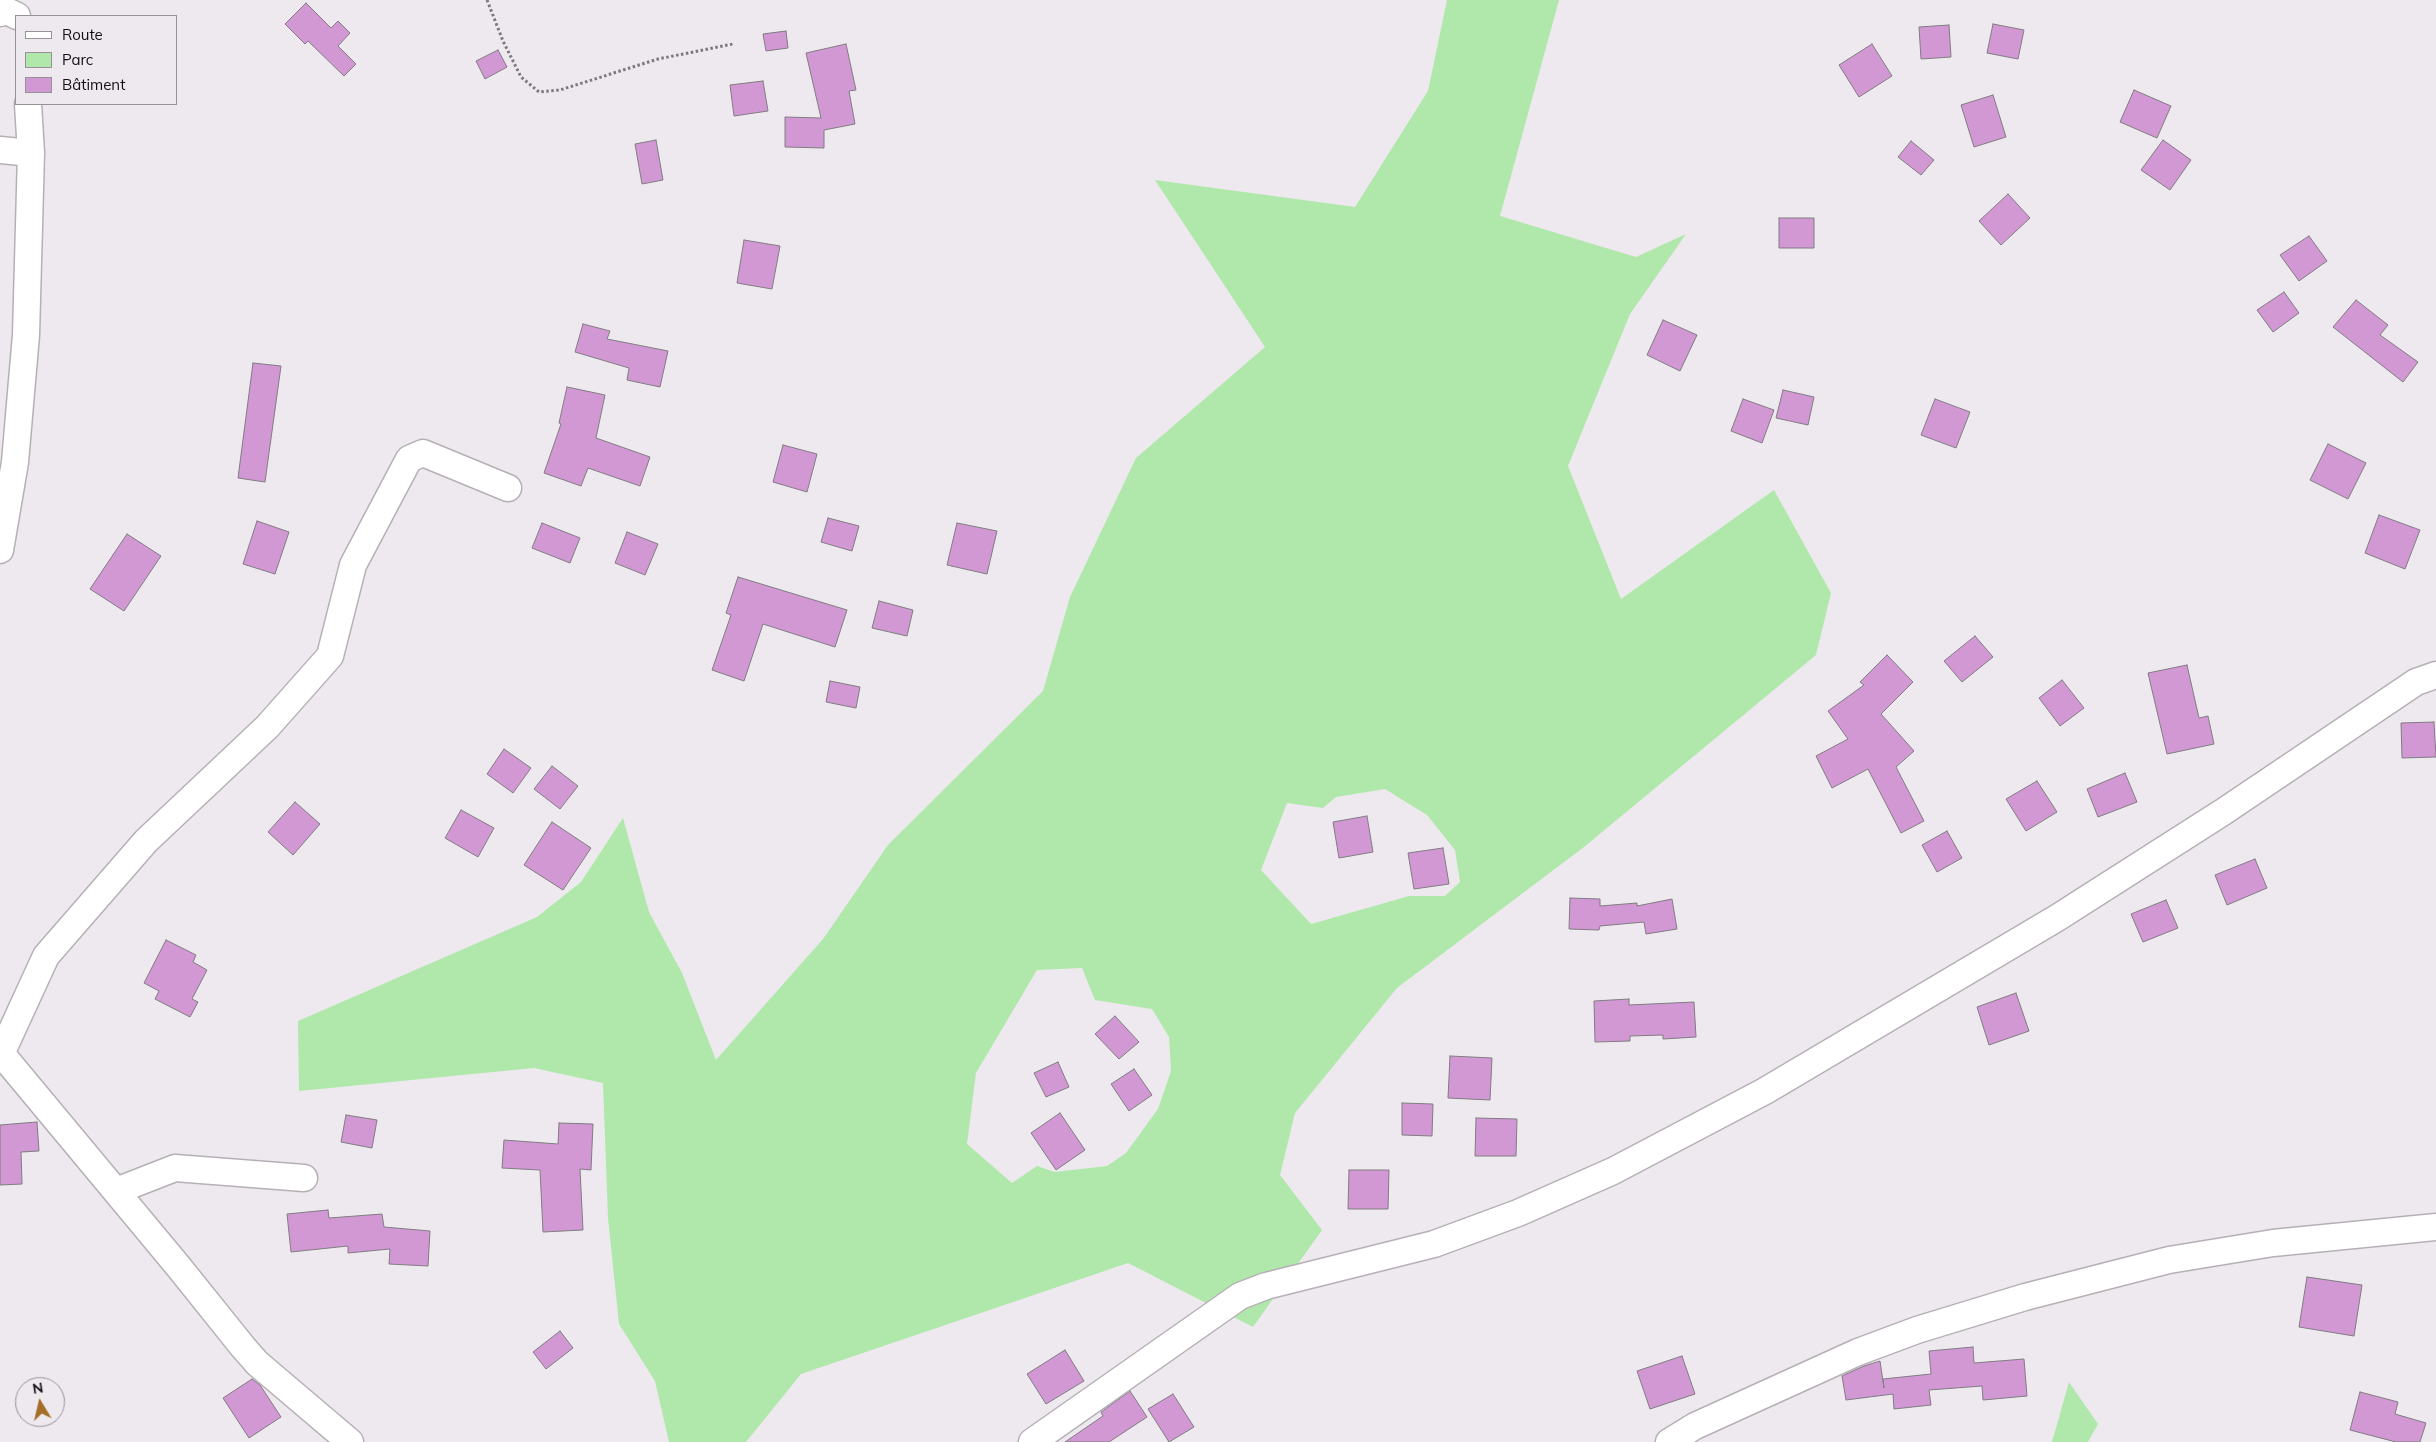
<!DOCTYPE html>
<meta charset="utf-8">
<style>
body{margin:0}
#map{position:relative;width:2436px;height:1442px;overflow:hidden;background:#eee9ef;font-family:Mulish,sans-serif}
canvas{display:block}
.legend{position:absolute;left:15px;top:15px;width:162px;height:90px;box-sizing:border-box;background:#eee9ef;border:1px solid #969297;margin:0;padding:6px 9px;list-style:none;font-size:15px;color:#121012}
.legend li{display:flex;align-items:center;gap:10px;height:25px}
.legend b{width:25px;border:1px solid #969297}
.north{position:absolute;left:15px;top:1377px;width:50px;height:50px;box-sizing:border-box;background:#eee9ef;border:1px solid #969297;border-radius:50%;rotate:351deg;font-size:14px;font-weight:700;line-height:20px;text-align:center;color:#121012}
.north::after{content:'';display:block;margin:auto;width:18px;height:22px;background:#a46e28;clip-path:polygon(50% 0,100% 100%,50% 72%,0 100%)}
</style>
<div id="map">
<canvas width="2436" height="1442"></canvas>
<ul class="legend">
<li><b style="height:6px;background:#fff"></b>Route</li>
<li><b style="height:14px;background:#afe8aa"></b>Parc</li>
<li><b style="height:14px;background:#d198d4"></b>Bâtiment</li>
</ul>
<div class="north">N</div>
</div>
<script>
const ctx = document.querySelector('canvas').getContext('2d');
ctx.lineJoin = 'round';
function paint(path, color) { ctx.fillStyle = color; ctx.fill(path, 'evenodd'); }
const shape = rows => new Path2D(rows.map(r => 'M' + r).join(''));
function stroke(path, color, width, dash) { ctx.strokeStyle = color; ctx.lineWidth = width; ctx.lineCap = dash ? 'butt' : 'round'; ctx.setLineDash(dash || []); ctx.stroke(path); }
const green = shape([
 [1447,0,1559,0,1500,216,1636,257,1686,234,1630,314,1568,466,1621,599,1774,490,1831,593,1816,655,1584,847,1397,988,1295,1113,1280,1175,1322,1230,1253,1327,1128,1263,801,1374,746,1442,669,1442,655,1381,619,1324,608,1218,603,1083,534,1068,299,1091,298,1021,537,917,581,882,623,818,649,912,682,973,716,1060,823,939,888,845,1043,691,1070,597,1136,458,1265,347,1155,180,1355,207,1428,91],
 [1385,789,1427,815,1455,850,1460,882,1445,896,1409,896,1311,924,1261,870,1287,803,1323,808,1336,797],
 [1082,968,1095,1000,1152,1009,1169,1037,1171,1071,1158,1109,1126,1153,1107,1166,1055,1172,1037,1166,1012,1183,967,1144,976,1073,1037,970],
 [2069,1382,2098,1424,2088,1442,2052,1442]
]);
const building = shape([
 [306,3,331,28,338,21,350,33,338,46,356,64,344,76,308,41,305,44,285,24,306,3],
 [1993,24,2024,30,2018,59,1987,53,1993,24],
 [1949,25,1951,57,1921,59,1919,27,1949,25],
 [786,31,788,48,766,51,763,34,786,31],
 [846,44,856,90,849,91,855,124,824,130,824,148,785,147,785,117,821,118,806,53,846,44],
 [1872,44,1892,76,1859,97,1839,65,1872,44],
 [498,50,507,67,485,79,476,61,498,50],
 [763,81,768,111,734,116,730,85,763,81],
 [2134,90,2171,106,2157,138,2120,122,2134,90],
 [1993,95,2006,137,1974,147,1961,105,1993,95],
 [656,140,663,180,642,184,635,144,656,140],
 [2163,140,2191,160,2170,190,2141,170,2163,140],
 [1911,141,1934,160,1921,175,1898,157,1911,141],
 [2008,194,2030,218,2001,245,1979,221,2008,194],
 [1779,218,1814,218,1814,248,1779,248,1779,218],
 [2309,236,2327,261,2299,281,2280,255,2309,236],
 [744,240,780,246,772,289,737,283,744,240],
 [2284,292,2299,313,2273,332,2257,310,2284,292],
 [2356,300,2388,325,2380,335,2418,362,2403,382,2333,327,2356,300],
 [1663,320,1697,335,1680,371,1647,355,1663,320],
 [583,324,610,331,607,339,668,351,660,387,627,380,629,368,575,352,583,324],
 [253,363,281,366,265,482,238,478,253,363],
 [567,387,605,395,596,438,650,457,640,486,588,468,581,486,544,473,561,424,559,423,567,387],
 [1783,390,1814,397,1808,425,1776,418,1783,390],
 [1743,399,1774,410,1762,443,1731,431,1743,399],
 [1935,399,1970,412,1956,448,1921,435,1935,399],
 [2328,444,2366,463,2348,499,2310,480,2328,444],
 [783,445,817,454,807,492,773,482,783,445],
 [2379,515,2420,530,2405,569,2365,553,2379,515],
 [828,518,859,526,852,551,821,542,828,518],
 [257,521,289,532,275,574,243,564,257,521],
 [542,523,580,538,570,563,532,548,542,523],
 [957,523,997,531,987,574,947,565,957,523],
 [627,532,658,544,645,575,615,563,627,532],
 [127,534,161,556,124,611,90,589,127,534],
 [738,577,847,610,835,647,763,624,744,681,712,670,731,615,726,613,738,577],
 [879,601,913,610,907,636,872,628,879,601],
 [1975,636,1993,657,1962,682,1944,661,1975,636],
 [1887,655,1913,682,1881,714,1914,751,1896,767,1924,821,1901,833,1868,769,1832,788,1816,756,1848,739,1828,711,1864,685,1860,682,1887,655],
 [2187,665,2199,718,2208,716,2214,744,2167,754,2148,673,2187,665],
 [2062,680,2084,708,2060,726,2039,698,2062,680],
 [830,681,860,687,856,708,826,702,830,681],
 [2434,722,2436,757,2402,758,2401,723,2434,722],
 [504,749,531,768,513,793,487,774,504,749],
 [552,766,578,786,560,809,534,789,552,766],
 [2125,773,2137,802,2098,817,2087,789,2125,773],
 [2037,781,2057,812,2026,831,2006,799,2037,781],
 [295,802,320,824,293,855,268,832,295,802],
 [461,810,494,828,478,857,445,838,461,810],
 [1367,816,1373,852,1339,858,1333,822,1367,816],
 [552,822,591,848,563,890,524,865,552,822],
 [1947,831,1962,858,1937,872,1922,845,1947,831],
 [1443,848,1449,884,1414,889,1408,853,1443,848],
 [2255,859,2267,888,2227,905,2215,875,2255,859],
 [1570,898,1600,899,1600,906,1637,903,1637,906,1672,899,1677,929,1646,934,1644,922,1600,926,1599,930,1569,929,1570,898],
 [2166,900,2178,928,2143,942,2131,914,2166,900],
 [166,940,196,955,193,962,207,970,192,999,198,1002,190,1017,155,999,159,991,144,983,166,940],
 [2016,993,2029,1031,1989,1045,1977,1007,2016,993],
 [1629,999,1629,1005,1694,1002,1696,1037,1663,1039,1663,1035,1630,1036,1630,1041,1595,1042,1594,1001,1629,999],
 [1115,1016,1139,1042,1119,1059,1095,1034,1115,1016],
 [1450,1056,1492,1058,1490,1100,1448,1098,1450,1056],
 [1058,1062,1069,1087,1046,1097,1034,1073,1058,1062],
 [1134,1069,1152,1095,1129,1111,1111,1084,1134,1069],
 [1402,1103,1433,1104,1432,1136,1402,1135,1402,1103],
 [1060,1113,1085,1150,1056,1170,1031,1133,1060,1113],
 [346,1115,377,1120,372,1148,341,1142,346,1115],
 [1476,1118,1517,1119,1516,1156,1475,1156,1476,1118],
 [37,1122,39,1151,21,1152,22,1184,0,1185,0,1125,37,1122],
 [559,1123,593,1124,591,1170,580,1169,583,1230,543,1232,540,1170,502,1168,504,1140,558,1144,559,1123],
 [1349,1170,1389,1170,1388,1209,1348,1209,1349,1170],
 [328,1210,329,1218,382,1214,384,1227,430,1231,428,1266,389,1264,390,1249,348,1253,348,1246,291,1252,287,1214,328,1210],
 [2307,1277,2362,1285,2354,1336,2299,1327,2307,1277],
 [560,1331,573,1348,546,1369,533,1352,560,1331],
 [1973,1347,1974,1363,2024,1359,2027,1396,1983,1400,1982,1386,1929,1390,1931,1405,1894,1409,1893,1394,1846,1400,1842,1376,1864,1366,1880,1361,1884,1388,1883,1379,1931,1374,1929,1351,1973,1347],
 [1065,1350,1084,1381,1046,1404,1027,1374,1065,1350],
 [1682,1356,1695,1394,1650,1409,1637,1371,1682,1356],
 [252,1379,260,1385,281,1417,249,1438,223,1398,252,1379],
 [1130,1391,1147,1417,1109,1442,1065,1442,1103,1416,1101,1412,1130,1391],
 [2360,1392,2398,1402,2395,1414,2426,1423,2420,1442,2396,1442,2350,1430,2360,1392],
 [1173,1394,1194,1427,1169,1442,1148,1409,1173,1394]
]);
const path = shape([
 [487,0,503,41,521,77,539,92,560,90,658,59,733,44]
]);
const minor = shape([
 [0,13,5,10,17,16],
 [0,150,31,153],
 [0,550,15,462,26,335,31,153,28,104],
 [0,1052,178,1266,243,1347,257,1363,350,1442],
 [1,1054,46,956,146,841,267,727,330,656,353,565,409,459,423,453,508,488],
 [116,1191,175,1168,304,1178],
 [1032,1442,1240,1296,1266,1286,1434,1244,1518,1213,1613,1171,1765,1091,2057,918,2223,812,2416,682,2436,675],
 [1669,1442,1695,1426,1858,1352,1917,1330,2025,1297,2169,1260,2273,1243,2436,1227]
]);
paint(green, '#afe8aa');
paint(building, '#d198d4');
stroke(building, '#807c81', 1);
stroke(minor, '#b6b0b6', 29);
stroke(path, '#7c797d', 3, [2.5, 2.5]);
stroke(minor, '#fff', 26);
</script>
